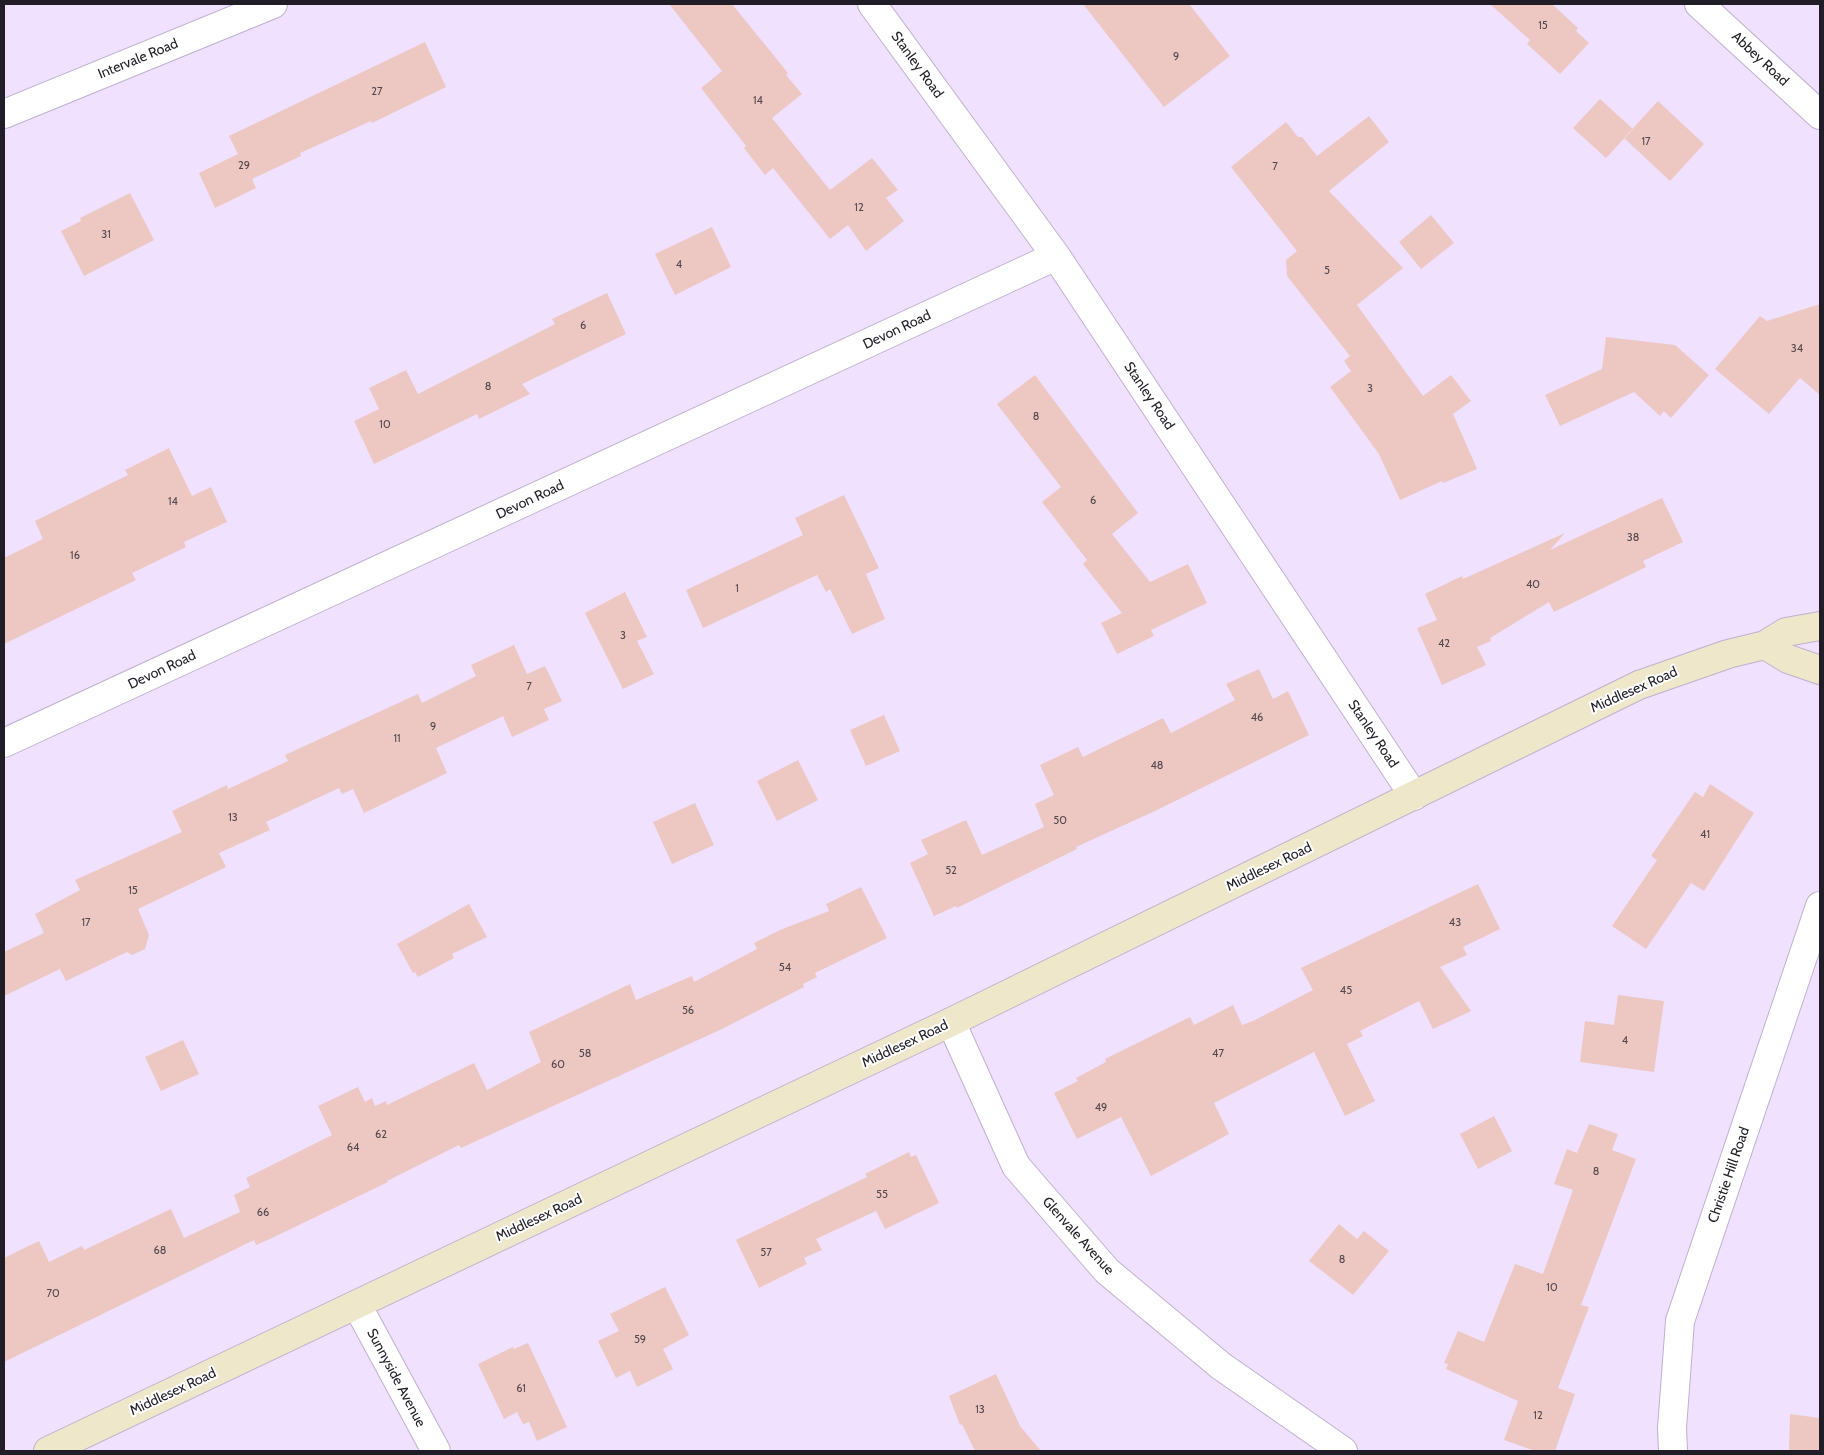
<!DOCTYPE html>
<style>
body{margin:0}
#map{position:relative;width:1824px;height:1455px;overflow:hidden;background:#efe1ff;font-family:Cabin,sans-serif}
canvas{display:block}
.frame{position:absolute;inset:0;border:5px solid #211d27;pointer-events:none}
</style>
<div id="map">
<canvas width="1824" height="1455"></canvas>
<div class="frame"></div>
</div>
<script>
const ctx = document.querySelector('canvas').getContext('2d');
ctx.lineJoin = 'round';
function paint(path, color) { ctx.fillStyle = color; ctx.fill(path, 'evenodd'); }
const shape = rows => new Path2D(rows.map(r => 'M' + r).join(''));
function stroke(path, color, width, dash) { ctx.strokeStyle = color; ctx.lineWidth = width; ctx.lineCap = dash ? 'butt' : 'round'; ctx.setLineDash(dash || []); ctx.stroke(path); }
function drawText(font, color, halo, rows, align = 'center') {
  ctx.font = font + ' Cabin,sans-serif'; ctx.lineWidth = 4; ctx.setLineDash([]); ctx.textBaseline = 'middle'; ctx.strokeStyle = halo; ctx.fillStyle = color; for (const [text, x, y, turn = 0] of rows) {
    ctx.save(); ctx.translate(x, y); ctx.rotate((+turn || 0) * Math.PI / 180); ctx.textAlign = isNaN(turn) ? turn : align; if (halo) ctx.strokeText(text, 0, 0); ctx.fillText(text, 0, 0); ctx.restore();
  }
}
const building = shape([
 [669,4,732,4,788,73,786,75,802,94,772,118,830,190,872,158,898,190,886,198,904,221,866,251,848,225,830,239,773,168,765,175,744,148,746,146,701,88,722,71],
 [1083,4,1189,4,1230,56,1164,107],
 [1490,4,1552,4,1578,28,1576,31,1589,43,1560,74,1527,44,1530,40],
 [425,42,446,87,372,123,371,121,300,153,301,156,252,179,256,188,215,208,199,173,238,154,229,136],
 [1600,99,1633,129,1606,158,1573,128],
 [1658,101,1704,144,1670,181,1624,138],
 [1369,116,1389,142,1329,191,1403,268,1357,305,1423,396,1451,375,1471,401,1453,414,1477,469,1443,483,1442,481,1400,500,1379,454,1330,387,1351,371,1344,361,1350,356,1287,276,1286,260,1297,251,1231,167,1286,122,1298,137,1302,137,1317,156],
 [130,193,154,240,84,276,61,231,81,221,80,218],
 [1431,215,1454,243,1421,269,1399,242],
 [712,227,731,267,675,295,655,254],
 [607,293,626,334,522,384,530,394,479,419,477,414,374,464,354,421,379,409,369,388,406,370,418,394,555,324,552,319],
 [1820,304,1820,395,1800,378,1769,414,1715,369,1760,316,1767,321],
 [1606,337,1675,345,1709,375,1671,418,1664,411,1660,416,1634,392,1560,426,1545,395,1602,369],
 [1035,375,1138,513,1112,534,1150,582,1188,564,1207,603,1151,630,1154,636,1117,654,1101,623,1122,613,1083,564,1087,560,1042,502,1061,487,997,404],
 [169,448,192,496,211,487,227,522,184,542,186,547,132,573,136,580,4,644,4,558,43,539,35,521,128,475,125,470],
 [844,495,879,568,866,574,885,619,852,634,830,589,826,592,817,575,703,628,686,590,803,535,795,518],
 [1662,498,1683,542,1643,561,1646,567,1554,612,1549,602,1490,638,1491,641,1477,647,1486,665,1442,685,1417,628,1437,620,1425,594,1462,576,1463,579,1565,533,1550,550],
 [625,592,647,637,637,641,654,674,623,689,585,613],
 [514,645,527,674,545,666,562,701,544,709,549,720,512,737,503,716,436,748,447,773,364,813,353,789,342,794,339,788,266,822,270,830,219,853,226,867,138,909,149,935,145,949,132,955,127,952,66,981,60,969,4,996,4,952,44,933,35,914,80,890,75,880,182,832,172,811,227,785,228,789,288,761,285,755,418,694,422,703,476,676,471,665],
 [1259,669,1273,699,1288,691,1309,735,1155,811,1076,847,1077,849,957,908,956,906,934,916,910,863,928,854,921,840,966,820,982,855,1044,827,1035,804,1054,795,1040,765,1078,747,1083,757,1163,718,1171,733,1235,700,1226,684],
 [884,715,900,751,866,766,850,730],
 [798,760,818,800,777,821,757,781],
 [1710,784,1754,813,1704,891,1691,883,1646,949,1612,926,1657,860,1651,856,1695,792,1703,797],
 [695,803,714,845,672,864,653,822],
 [1478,884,1500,929,1463,947,1467,955,1440,967,1471,1011,1433,1029,1419,1001,1360,1031,1363,1036,1347,1044,1375,1101,1345,1116,1314,1052,1214,1103,1229,1134,1151,1176,1121,1117,1077,1139,1054,1093,1078,1081,1076,1078,1106,1062,1105,1059,1190,1017,1194,1025,1233,1005,1242,1025,1253,1021,1313,990,1301,968],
 [861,887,887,938,815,973,817,977,803,984,804,987,722,1029,461,1148,459,1145,387,1181,388,1182,270,1239,256,1245,254,1240,4,1362,4,1258,39,1241,49,1262,82,1246,84,1250,171,1209,184,1238,240,1212,234,1195,250,1187,246,1178,332,1135,318,1106,358,1087,365,1102,372,1098,375,1106,386,1101,387,1105,474,1063,487,1090,541,1062,529,1032,630,984,636,1000,692,976,694,982,757,949,754,943,780,930,829,911,826,904],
 [469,904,487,937,452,954,454,958,418,977,415,972,413,973,397,944],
 [1618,995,1664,1001,1654,1072,1580,1062,1585,1021,1614,1025],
 [183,1040,199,1074,161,1091,145,1057],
 [1494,1116,1512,1151,1478,1169,1460,1134],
 [1589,1124,1618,1134,1612,1150,1636,1159,1581,1305,1589,1307,1558,1388,1575,1394,1555,1451,1535,1451,1504,1440,1518,1401,1446,1369,1448,1364,1444,1363,1458,1331,1484,1342,1515,1264,1543,1274,1573,1190,1554,1184,1567,1149,1577,1153],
 [909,1152,911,1157,916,1155,939,1203,885,1229,876,1211,816,1239,822,1250,804,1258,807,1264,759,1288,736,1240,867,1177,865,1174],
 [1339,1224,1357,1239,1364,1231,1389,1251,1353,1295,1309,1261],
 [665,1287,689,1335,663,1349,673,1369,637,1387,630,1371,616,1378,598,1341,619,1331,610,1314],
 [528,1343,567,1427,537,1441,529,1422,523,1424,517,1412,504,1419,478,1364,513,1347,514,1349],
 [996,1374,1020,1426,1041,1451,975,1451,962,1424,960,1425,949,1396],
 [1790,1414,1820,1418,1820,1451,1789,1451]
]);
const street = shape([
 [872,4,1056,256,1414,796],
 [1699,4,1820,115],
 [4,114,273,4],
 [4,743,1056,256],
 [951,1022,1016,1166,1107,1271,1221,1366,1343,1451],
 [357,1305,436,1451],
 [1673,1451,1672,1428,1680,1321,1820,906]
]);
const secondary = shape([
 [1765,645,1788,659,1820,670],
 [48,1451,951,1022,1639,685,1728,654,1765,645,1786,632,1820,626]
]);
const numberNames = [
 ["15",1543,26],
 ["9",1176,57],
 ["27",377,92],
 ["14",758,101],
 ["17",1646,142],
 ["29",244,166],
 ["7",1275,167],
 ["12",859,208],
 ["31",106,235],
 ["4",679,265],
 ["5",1327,271],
 ["6",583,326],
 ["34",1797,349],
 ["8",488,387],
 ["3",1370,389],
 ["8",1036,417],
 ["10",385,425],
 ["6",1093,501],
 ["14",173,502],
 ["38",1633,538],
 ["16",75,556],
 ["40",1533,585],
 ["1",737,589],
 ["3",623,636],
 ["42",1444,644],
 ["7",529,687],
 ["46",1257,718],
 ["9",433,727],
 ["11",397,739],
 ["48",1157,766],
 ["13",233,818],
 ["50",1060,821],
 ["41",1705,835],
 ["52",951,871],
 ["15",133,891],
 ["17",86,923],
 ["43",1455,923],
 ["54",785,968],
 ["45",1346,991],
 ["56",688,1011],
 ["4",1625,1041],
 ["58",585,1054],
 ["47",1218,1054],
 ["60",558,1065],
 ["49",1101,1108],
 ["62",381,1135],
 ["64",353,1148],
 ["8",1596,1172],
 ["55",882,1195],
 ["66",263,1213],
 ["68",160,1251],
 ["57",766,1253],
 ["8",1342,1260],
 ["10",1552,1288],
 ["70",53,1294],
 ["59",640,1340],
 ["61",521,1389],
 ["13",980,1410],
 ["12",1538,1416]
];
const streetNames = [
 ["Intervale Road",138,59,-22],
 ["Abbey Road",1760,59,43],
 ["Stanley Road",917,65,54],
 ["Devon Road",897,330,-25],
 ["Stanley Road",1149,396,56],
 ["Devon Road",530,500,-25],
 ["Devon Road",162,670,-25],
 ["Middlesex Road",1634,690,-24],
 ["Stanley Road",1373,734,56],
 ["Middlesex Road",1269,867,-26],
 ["Middlesex Road",905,1044,-25],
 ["Christie Hill Road",1729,1175,-71],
 ["Middlesex Road",539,1218,-25],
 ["Glenvale Avenue",1078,1236,48],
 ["Sunnyside Avenue",396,1378,62],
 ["Middlesex Road",173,1392,-25]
];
paint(building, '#edc8c2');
stroke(street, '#beb1cd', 30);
stroke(secondary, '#beb1cd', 30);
stroke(street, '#fff', 28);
stroke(secondary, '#efe7ca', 28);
drawText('11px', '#54484e', null, numberNames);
drawText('14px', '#211d27', '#fff', streetNames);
</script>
